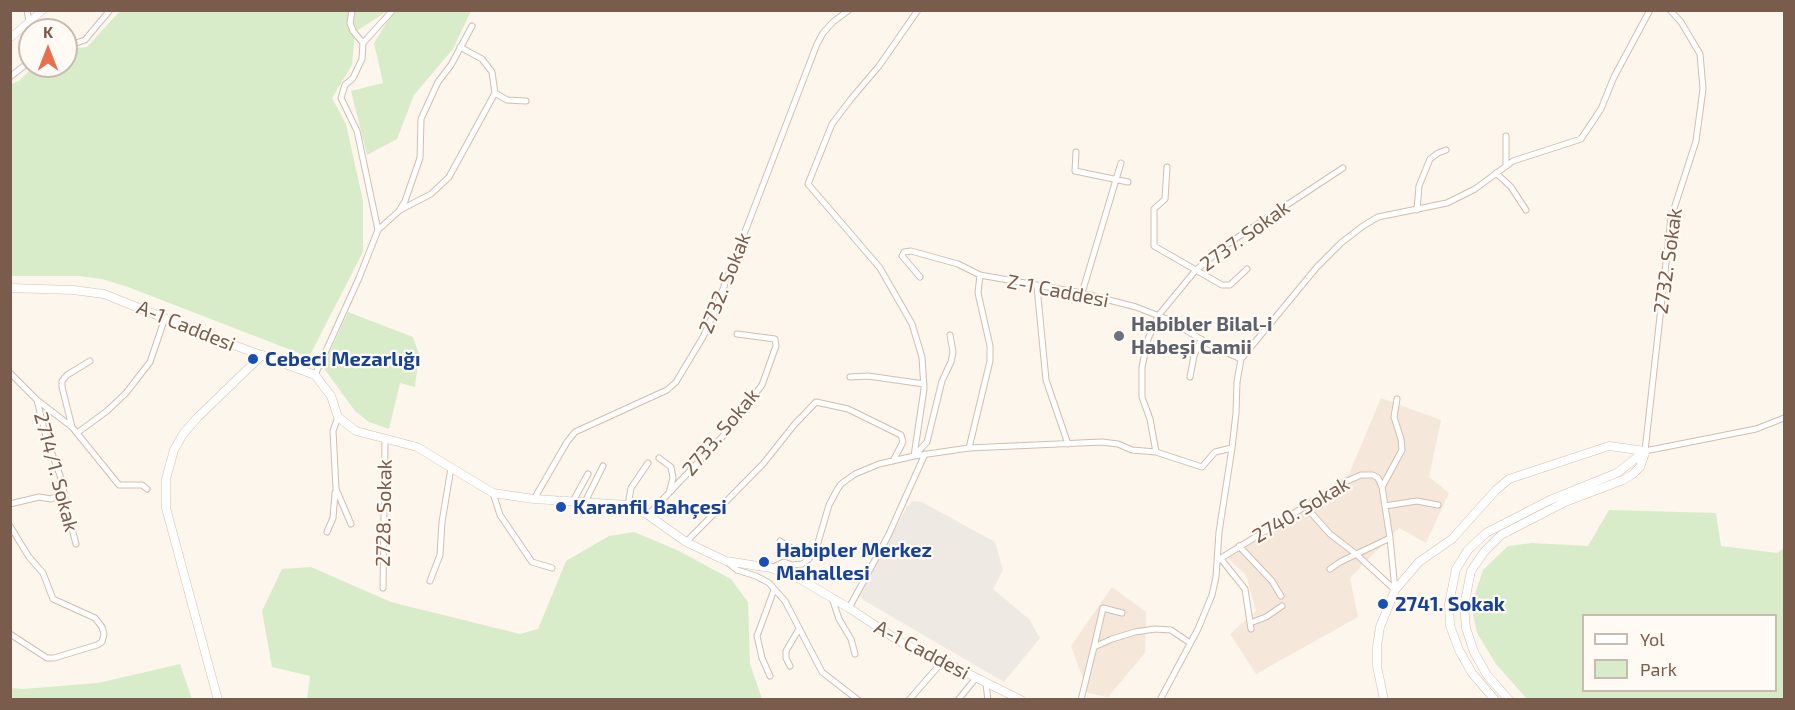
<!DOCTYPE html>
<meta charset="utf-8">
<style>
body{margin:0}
#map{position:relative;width:1795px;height:710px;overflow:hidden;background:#fdf6ec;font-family:"Exo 2",sans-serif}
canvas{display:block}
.frame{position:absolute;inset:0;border:12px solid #7a5c4d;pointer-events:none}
.legend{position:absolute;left:1582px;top:614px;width:195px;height:78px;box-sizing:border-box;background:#fffaf3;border:2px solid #cabbb1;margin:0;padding:8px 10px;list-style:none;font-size:18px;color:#7a5c4d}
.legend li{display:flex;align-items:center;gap:12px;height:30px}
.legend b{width:30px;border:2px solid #cabbb1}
.north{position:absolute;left:18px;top:18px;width:60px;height:60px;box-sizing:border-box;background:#fffaf3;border:2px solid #cabbb1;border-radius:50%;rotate:0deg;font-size:16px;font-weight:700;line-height:24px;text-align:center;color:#7a5c4d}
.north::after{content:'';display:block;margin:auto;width:21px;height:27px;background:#e76f51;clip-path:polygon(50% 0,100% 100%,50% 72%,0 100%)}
</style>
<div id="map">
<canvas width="1795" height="710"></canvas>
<div class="frame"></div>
<ul class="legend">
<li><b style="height:8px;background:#fff"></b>Yol</li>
<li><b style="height:16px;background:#d8ecc9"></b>Park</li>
</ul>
<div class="north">K</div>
</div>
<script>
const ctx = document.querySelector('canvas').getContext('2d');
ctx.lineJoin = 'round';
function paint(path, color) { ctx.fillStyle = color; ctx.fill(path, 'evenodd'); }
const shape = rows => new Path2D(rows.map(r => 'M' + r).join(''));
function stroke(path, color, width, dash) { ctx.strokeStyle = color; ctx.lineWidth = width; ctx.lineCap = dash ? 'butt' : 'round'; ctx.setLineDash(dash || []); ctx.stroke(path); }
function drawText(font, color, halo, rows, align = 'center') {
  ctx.font = font + ' "Exo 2",sans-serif'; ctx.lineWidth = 4.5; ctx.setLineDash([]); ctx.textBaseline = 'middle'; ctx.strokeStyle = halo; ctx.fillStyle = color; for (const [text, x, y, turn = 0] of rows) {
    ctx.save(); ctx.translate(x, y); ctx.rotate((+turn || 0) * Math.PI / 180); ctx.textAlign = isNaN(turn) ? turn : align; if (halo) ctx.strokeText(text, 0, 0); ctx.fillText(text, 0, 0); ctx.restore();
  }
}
const residential = shape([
 [1381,398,1441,420,1429,477,1449,493,1426,543,1399,528,1350,578,1358,617,1256,674,1230,634,1256,611,1246,575,1222,553,1349,474],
 [1112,587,1146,612,1145,653,1108,697,1088,693,1071,646]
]);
const industrial = shape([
 [913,501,922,502,995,542,1003,570,993,589,1029,619,1040,638,1004,682,865,601,860,596,861,591,907,507]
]);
const green = shape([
 [120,11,385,11,383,14,355,32,352,65,332,98,346,124,363,201,363,252,309,357,128,287,102,279,78,276,11,276,11,84,19,81,34,66,66,66,66,49,87,47],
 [394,11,471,11,453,49,414,95,397,139,367,155,351,91,383,83,374,43],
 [348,312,413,337,419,354,415,387,400,383,389,429,369,422,355,411,323,367],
 [1609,510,1716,513,1721,546,1777,553,1784,548,1784,699,1527,699,1496,664,1477,633,1471,606,1483,570,1508,546,1532,543,1588,546],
 [1584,616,1776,616,1776,690,1584,690],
 [634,532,677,550,731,579,748,602,750,664,762,699,307,699,310,676,272,667,262,611,282,569,311,567,391,602,520,634,538,629,566,561,609,536],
 [180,664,192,699,11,699,11,688,23,689,98,683]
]);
const minor = shape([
 [27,10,29,21],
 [352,10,350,23,353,31,363,43,362,59,353,78,345,85,341,98,357,131,378,230],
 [1670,10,1681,22,1700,54,1703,89,1696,141,1671,218,1645,451,1756,429,1784,418],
 [363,43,393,10],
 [66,44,76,43,85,40,110,10],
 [10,77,30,61],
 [495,93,507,100,526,101],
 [1076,152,1075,171,1128,182],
 [1506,166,1506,136],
 [1167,167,1165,199,1154,209,1154,246,1222,285,1230,285,1247,269],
 [1496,173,1511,187,1526,210],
 [400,210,431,194,449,177,495,93,492,72,482,59,460,47],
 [1417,210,1419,186,1430,159,1438,153,1446,150],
 [920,277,902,256,904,252,911,251,958,264,980,275,1082,293,1136,307,1167,319,1214,347,1241,359,1237,382,1236,413,1232,448,1219,532,1216,577,1212,595,1198,629,1160,700],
 [1037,287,1046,380,1068,444],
 [1082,293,1121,163],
 [1241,359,1317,267,1341,243,1363,226,1378,217,1447,203,1475,189,1513,161,1581,139,1601,109,1614,77,1650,10],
 [10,373,37,400,72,427,119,485,142,485,147,489],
 [315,375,359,278,378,230,399,211,405,201,420,158,421,119,438,82,451,65,472,26],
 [850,377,868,376,924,384],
 [1190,377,1194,356,1201,339],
 [37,400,46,437,62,481,67,510,76,544],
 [338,417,333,431,336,489,351,524],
 [72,427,62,387,62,381,67,375,90,361],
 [77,433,107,411,126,393,150,362,165,318],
 [969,448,1102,442,1118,444,1132,450,1156,452],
 [1232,448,1215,452,1202,467,1156,452,1150,419,1142,397,1142,367,1148,339,1158,316,1195,271,1226,245,1343,168],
 [915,455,927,442,942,381,951,362,953,352,950,335],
 [914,456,924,389,922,357,912,324,880,268,808,184,832,124,851,99,879,66,918,10],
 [659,458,671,467,673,478,669,493],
 [1382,487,1402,450,1401,439,1394,417,1397,399],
 [493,493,500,515,532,562,552,568],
 [534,499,567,442,575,432,667,390,676,382,703,337,713,315,817,44,823,33,833,22,849,10],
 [573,501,588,474],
 [585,502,603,466],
 [10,504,39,497,51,499,64,492],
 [628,505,631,488,648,463],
 [1305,506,1330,534,1356,554,1395,590],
 [1385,506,1417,501,1438,505],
 [648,515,722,437,762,385,776,346,775,339,737,334],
 [10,526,29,557,43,573,53,599,95,618,102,627,104,634,102,642,97,645,54,658,47,658,10,634],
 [327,532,333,518,335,493],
 [780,541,809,559],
 [686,542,763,464,794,425,816,402,848,409,901,435,903,442,893,461],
 [1239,546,1272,581,1281,596],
 [1221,559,1245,589,1251,629],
 [1218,560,1345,482,1361,475,1373,475,1378,478,1382,487,1390,538,1395,590],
 [727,562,737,570,756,576,769,583,785,601,822,672,858,700],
 [771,568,784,562,792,565,802,564,809,559,817,546,829,505,837,490,841,484,855,474,879,464,914,456,969,448,990,361,990,346,978,293,980,275],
 [1330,569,1340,562,1390,538],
 [430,581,440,555,442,522,451,468],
 [383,588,385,439],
 [832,598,839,619,851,639,855,654],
 [849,608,888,536,925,454],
 [1250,623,1266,617,1282,606],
 [1094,647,1103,608,1122,613],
 [790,666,786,658,786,651,799,629],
 [770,676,762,658,757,636,774,590],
 [986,684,988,700],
 [909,700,943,661],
 [958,700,976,678],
 [1081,700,1094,647,1112,639,1135,632,1155,629,1171,630,1190,643]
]);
const tertiary = shape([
 [10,38,43,10]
]);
const secondary = shape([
 [10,288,73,290,104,294,204,334,315,375,331,396,338,417,356,431,417,447,493,493,534,499,628,505,648,515,686,542,726,561,771,568,800,579,849,608,902,643,943,661,1021,700],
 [218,700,166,508,166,479,174,450,183,434,197,418,262,355],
 [1384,700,1377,666,1377,647,1380,627,1395,590,1419,562,1452,539,1496,490,1509,479,1609,446,1645,451],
 [1495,700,1472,673,1459,650,1450,626,1449,604,1456,569,1468,550,1486,533,1550,500,1617,473,1645,451],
 [1509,700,1487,675,1474,652,1466,628,1464,606,1471,571,1484,552,1501,535,1565,502,1623,480,1633,474,1640,467,1645,453]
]);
const markers = [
 [1119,336,6,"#6b7280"],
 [253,359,6,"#1a4fb4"],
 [561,507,6,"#1a4fb4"],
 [764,562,6,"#1a4fb4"],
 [1383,604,6,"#1a4fb4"]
];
const streetNames = [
 ["2737. Sokak",1245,236,-36],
 ["2732. Sokak",1668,261,-82],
 ["2732. Sokak",725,283,-68],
 ["Z-1 Caddesi",1058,291,11],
 ["A-1 Caddesi",186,326,22],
 ["2733. Sokak",721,432,-50],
 ["2714/1. Sokak",56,472,75],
 ["2740. Sokak",1301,510,-31],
 ["2728. Sokak",384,513,-89],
 ["A-1 Caddesi",922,650,28]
];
const worshipNames = [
 ["Habibler Bilal-i",1131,324],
 ["Habeşi Camii",1131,347]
];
const transitNames = [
 ["Cebeci Mezarlığı",265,359],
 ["Karanfil Bahçesi",573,507],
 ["Habipler Merkez",776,550],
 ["Mahallesi",776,573],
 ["2741. Sokak",1395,604]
];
paint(residential, '#f5e8da');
paint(industrial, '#efe9e4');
paint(green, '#d8ecc9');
stroke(minor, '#d1beb0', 7);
stroke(tertiary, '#d1beb0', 8);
stroke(secondary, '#d6c0b0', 9);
stroke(minor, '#fff', 5);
stroke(tertiary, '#fff', 7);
stroke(secondary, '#fff', 8);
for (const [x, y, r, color] of markers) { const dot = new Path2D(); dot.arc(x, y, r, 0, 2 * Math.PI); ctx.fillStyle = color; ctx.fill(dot); stroke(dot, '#fffaf3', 2); }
drawText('20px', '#7a5c4d', '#fffaf3', streetNames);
drawText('bold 20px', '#5b616d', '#fffaf3', worshipNames, 'left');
drawText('bold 20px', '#164399', '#fffaf3', transitNames, 'left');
</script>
